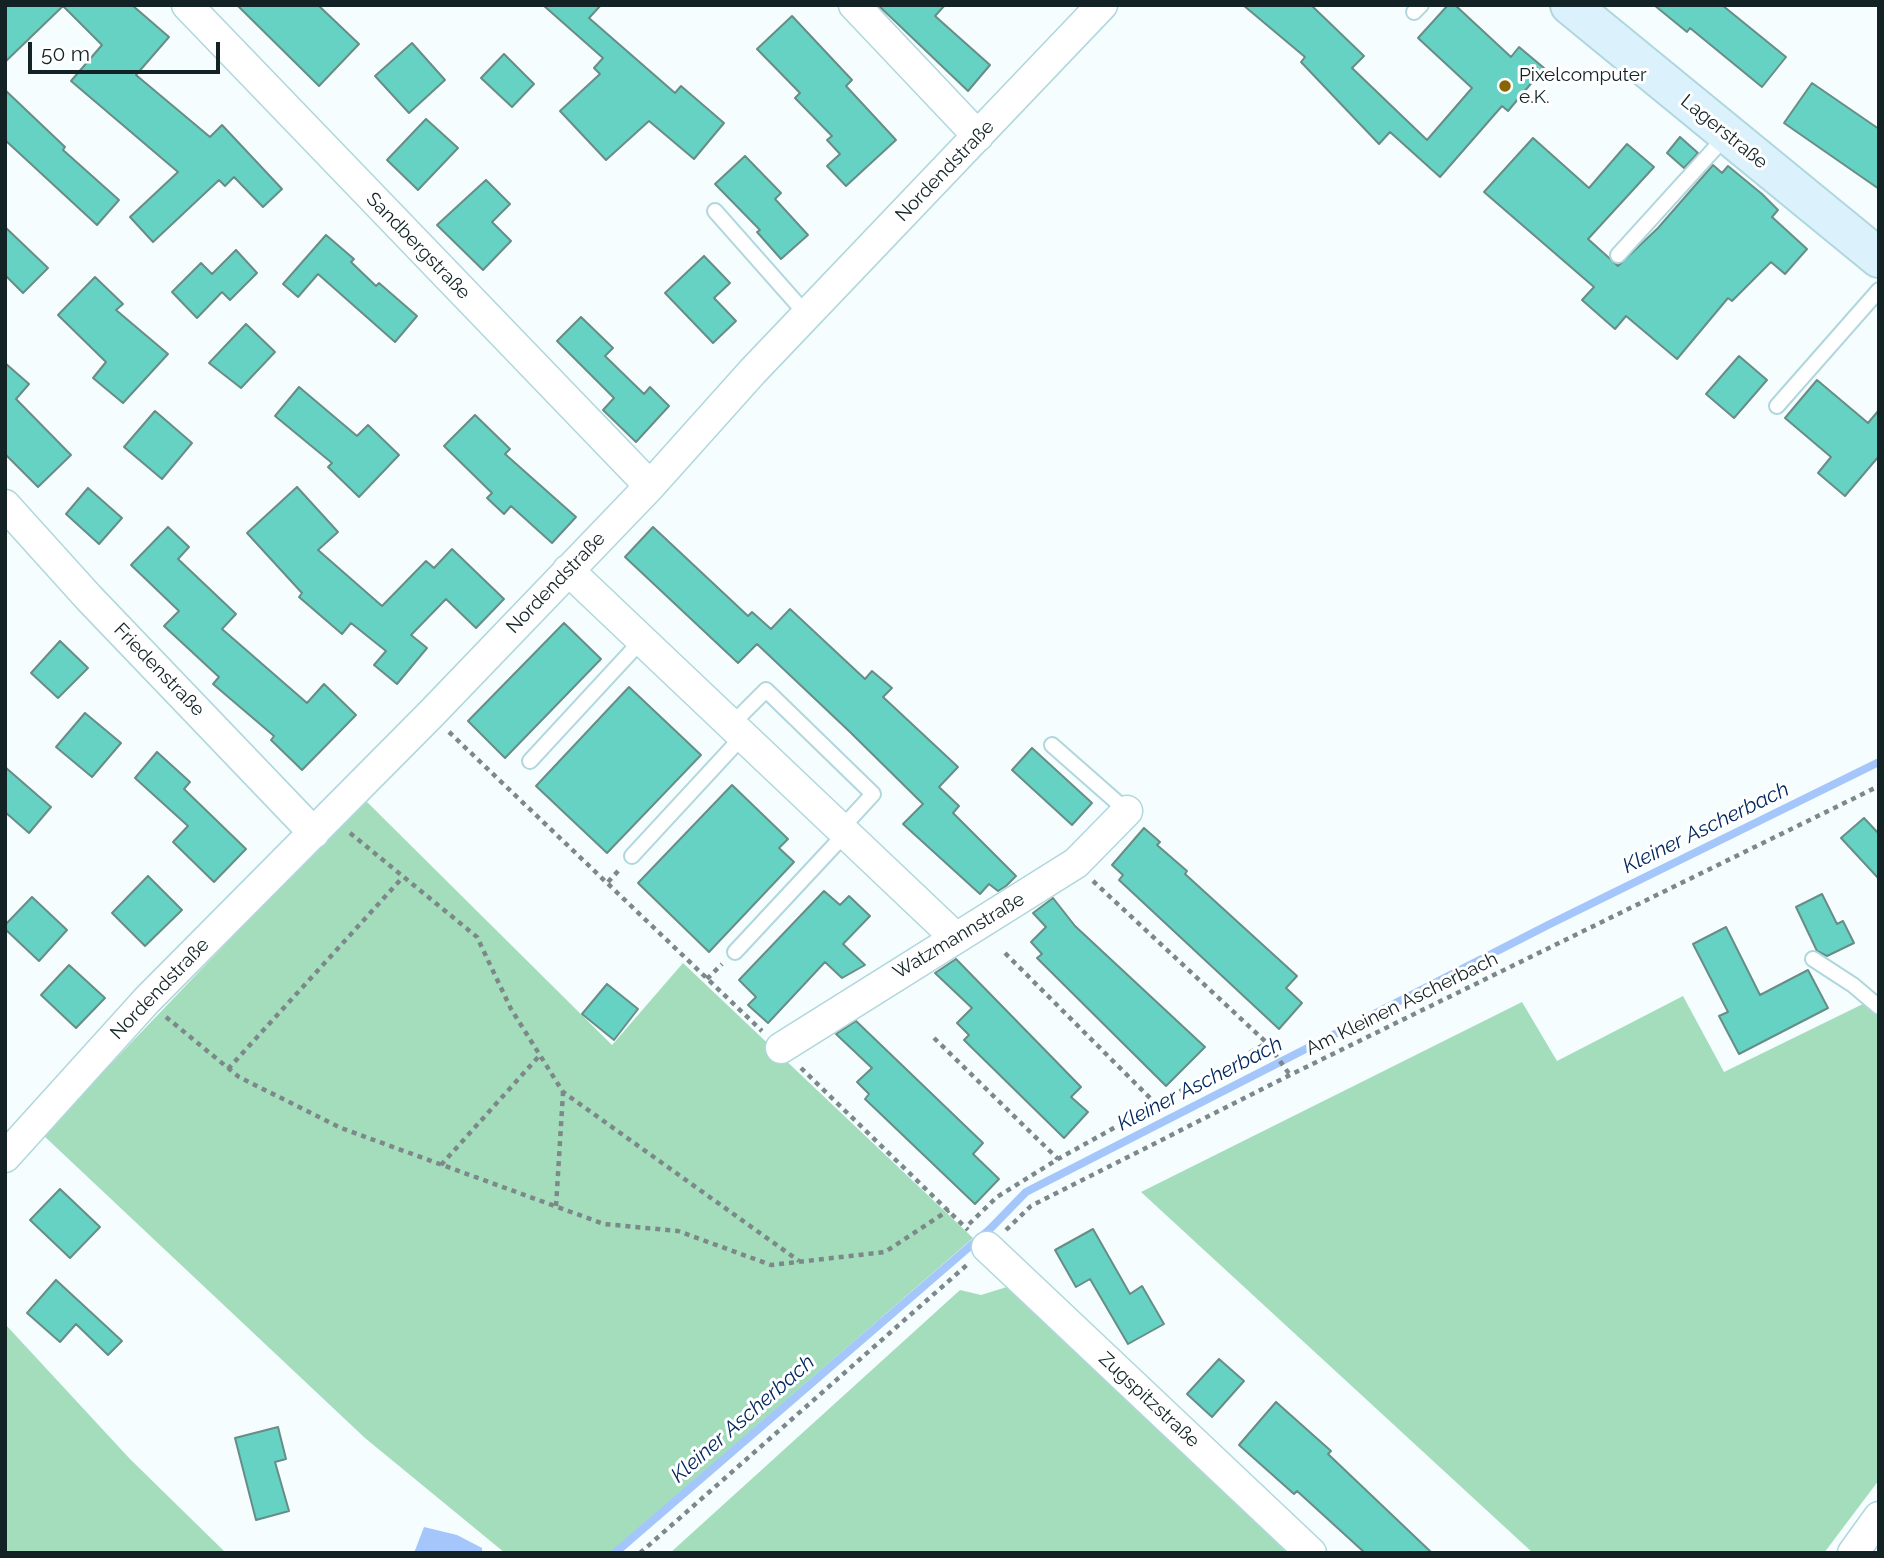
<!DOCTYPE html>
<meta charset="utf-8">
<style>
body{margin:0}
#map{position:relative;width:1884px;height:1558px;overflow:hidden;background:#f5fdfe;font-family:Raleway,sans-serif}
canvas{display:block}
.frame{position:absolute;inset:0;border:7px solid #132325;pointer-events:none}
.scale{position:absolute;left:28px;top:42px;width:192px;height:32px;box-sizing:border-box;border:4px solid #132325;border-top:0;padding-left:9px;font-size:21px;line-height:24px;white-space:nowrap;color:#132325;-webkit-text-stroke:5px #fff;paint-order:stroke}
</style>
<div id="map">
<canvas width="1884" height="1558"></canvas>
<div class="frame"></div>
<div class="scale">50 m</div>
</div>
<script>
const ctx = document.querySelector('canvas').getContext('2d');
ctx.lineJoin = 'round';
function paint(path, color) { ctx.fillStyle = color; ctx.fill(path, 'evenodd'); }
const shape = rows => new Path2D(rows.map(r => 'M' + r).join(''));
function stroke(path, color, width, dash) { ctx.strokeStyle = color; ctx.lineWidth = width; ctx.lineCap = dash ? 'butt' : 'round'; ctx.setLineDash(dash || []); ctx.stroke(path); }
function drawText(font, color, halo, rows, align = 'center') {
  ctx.font = font + ' Raleway,sans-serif'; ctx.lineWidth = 6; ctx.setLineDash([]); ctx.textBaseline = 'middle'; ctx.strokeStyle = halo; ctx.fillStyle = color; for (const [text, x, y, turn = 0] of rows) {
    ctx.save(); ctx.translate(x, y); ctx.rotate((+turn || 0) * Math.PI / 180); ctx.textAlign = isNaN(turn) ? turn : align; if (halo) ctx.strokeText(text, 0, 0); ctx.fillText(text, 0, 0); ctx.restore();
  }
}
const green = shape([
 [364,799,612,1045,683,963,973,1238,610,1553,505,1553,365,1438,43,1135],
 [1683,996,1724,1072,1869,1001,1879,1009,1879,1480,1824,1553,1533,1553,1141,1192,1522,1002,1557,1061],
 [1010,1286,1293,1553,670,1553,960,1290,981,1295],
 [5,1324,130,1459,226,1553,5,1553]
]);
const water = shape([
 [424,1527,457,1535,482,1548,482,1553,414,1553]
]);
const stream = shape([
 [615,1553,990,1229,1026,1192,1550,924,1879,762]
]);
const building = shape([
 [5,5,132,5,169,37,136,75,210,137,222,125,282,189,263,207,234,177,225,186,219,180,153,242,130,217,178,172,71,81,102,45,63,6,5,62,5,5],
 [237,5,318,5,359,44,319,86,237,5],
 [543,5,601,5,589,18,675,93,681,86,724,123,694,159,649,121,606,160,560,111,600,74,594,68,603,58,543,5],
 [878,5,945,5,935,16,990,65,968,91,878,5],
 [1243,5,1311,5,1364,56,1352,68,1427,140,1472,88,1418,38,1448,5,1455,5,1511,57,1519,47,1544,68,1508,111,1502,106,1440,177,1390,132,1379,144,1301,62,1305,57,1243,5],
 [1654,5,1722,5,1786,57,1762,87,1690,28,1687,32,1654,5],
 [792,16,852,80,846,86,896,140,846,186,827,166,840,154,827,140,832,136,795,98,800,93,757,49,792,16],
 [412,43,445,80,409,113,375,76,412,43],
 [504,54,534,84,512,107,481,78,504,54],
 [1812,83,1879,129,1879,189,1784,123,1812,83],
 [5,90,65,147,63,150,119,200,97,225,5,140,5,90],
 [426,119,458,148,418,190,387,160,426,119],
 [1680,137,1698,153,1684,168,1667,153,1680,137],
 [1533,138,1589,188,1627,144,1654,167,1588,239,1618,266,1658,228,1713,165,1722,173,1728,166,1762,194,1778,210,1772,217,1807,249,1785,274,1771,262,1732,301,1728,298,1677,359,1626,316,1615,329,1582,300,1594,287,1484,192,1533,138],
 [745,156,781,193,775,199,808,235,781,259,757,232,760,230,715,184,745,156],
 [486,180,510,204,492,222,511,241,483,270,437,225,486,180],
 [5,227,48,268,23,293,5,275,5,227],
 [326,235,354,259,351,262,376,286,379,283,417,316,395,342,318,274,298,297,283,284,326,235],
 [236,250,257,273,230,300,222,292,197,318,172,292,201,263,212,274,236,250],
 [704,256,730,283,714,298,736,321,713,343,665,293,704,256],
 [95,277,123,304,116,310,168,354,123,403,93,378,106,362,58,315,95,277],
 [581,317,613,348,605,356,644,394,650,387,669,406,636,442,603,410,614,398,557,341,581,317],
 [246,324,275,352,241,388,209,363,246,324],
 [1739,356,1767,380,1734,418,1706,394,1739,356],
 [5,363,29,384,16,399,71,455,38,487,5,454,5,363],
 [1817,380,1868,423,1879,410,1879,456,1845,496,1818,473,1831,457,1785,418,1817,380],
 [299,387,357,436,368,425,399,455,359,497,328,467,332,463,275,416,299,387],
 [155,411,192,443,162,479,124,447,155,411],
 [475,415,510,449,505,454,576,517,552,543,511,506,504,514,487,498,492,493,444,446,475,415],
 [297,487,338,532,318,550,382,606,426,561,434,568,452,549,504,599,476,628,446,599,411,635,427,648,397,684,374,665,386,651,351,623,342,634,299,597,302,593,247,533,297,487],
 [88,488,122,518,99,544,66,514,88,488],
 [168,527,189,547,178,559,236,614,222,629,307,703,324,684,356,715,302,770,271,740,274,736,213,684,219,677,164,626,179,611,131,565,168,527],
 [653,527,748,616,752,612,771,629,790,609,865,679,872,671,892,688,883,697,958,767,939,787,959,806,953,813,1016,876,1006,886,998,891,989,884,980,894,903,824,923,804,850,732,757,644,738,663,625,557,653,527],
 [564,623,601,659,505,758,468,721,564,623],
 [60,641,88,668,58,698,31,673,60,641],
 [629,687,701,755,607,853,536,786,629,687],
 [85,713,121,743,92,777,56,747,85,713],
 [1032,748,1092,803,1072,825,1012,770,1032,748],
 [157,752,190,782,184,789,246,849,214,882,173,842,188,826,135,778,157,752],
 [5,767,51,807,29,833,5,812,5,767],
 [732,785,788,839,779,848,794,862,709,952,638,883,732,785],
 [1864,818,1879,834,1879,879,1841,838,1864,818],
 [1144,828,1160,842,1157,845,1187,871,1185,874,1297,976,1286,988,1302,1003,1279,1029,1119,880,1123,875,1112,865,1144,828],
 [148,876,182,910,145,946,112,913,148,876],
 [824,891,840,905,849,896,870,916,843,944,865,965,842,978,825,962,768,1023,748,1005,756,997,739,980,824,891],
 [1822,894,1837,924,1843,921,1854,943,1827,956,1817,951,1796,907,1822,894],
 [32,897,67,930,39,961,5,929,5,925,32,897],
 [1053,898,1075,926,1205,1047,1166,1086,1037,958,1042,954,1031,942,1046,927,1033,913,1053,898],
 [1726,927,1760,995,1808,970,1828,1008,1739,1054,1719,1016,1728,1012,1693,944,1726,927],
 [956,959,1081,1087,1071,1097,1088,1112,1064,1138,964,1040,969,1035,957,1023,972,1008,935,973,956,959],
 [69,965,105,998,76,1028,41,995,69,965],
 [607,984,638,1009,614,1040,582,1014,607,984],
 [856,1021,983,1143,973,1154,999,1179,975,1204,865,1099,869,1094,857,1082,872,1068,836,1034,856,1021],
 [60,1189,100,1227,70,1258,30,1220,60,1189],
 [1093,1229,1130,1294,1142,1286,1164,1324,1128,1344,1090,1279,1076,1287,1055,1250,1093,1229],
 [56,1280,122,1341,108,1355,76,1324,60,1342,27,1313,56,1280],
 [1219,1359,1244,1381,1212,1417,1187,1394,1219,1359],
 [1276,1402,1331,1451,1328,1454,1432,1553,1365,1553,1297,1491,1294,1494,1239,1445,1276,1402],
 [278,1427,286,1459,275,1462,289,1511,256,1520,235,1438,278,1427]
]);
const path = shape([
 [449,732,762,1031],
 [350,833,477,937,511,1009,563,1092,799,1261],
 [1093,881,1267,1043,1290,1075],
 [608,882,619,870],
 [1005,953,1157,1105],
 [707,979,722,964],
 [166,1017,239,1077,341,1128,604,1224,678,1231,771,1265,885,1252,949,1210],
 [934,1038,1058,1159],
 [801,1068,968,1230],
 [228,1069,403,877],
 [441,1165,540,1055],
 [556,1206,563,1093],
 [969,1224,997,1197,1058,1159,1267,1043],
 [1006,1230,1031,1206,1290,1075,1879,786],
 [640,1553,968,1264]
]);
const lane = shape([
 [1414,12,1421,5],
 [715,211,807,315],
 [1618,255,1726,136],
 [1777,406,1879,290],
 [730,726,766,690,873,794,839,831],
 [1052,745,1127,811],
 [530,761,641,641],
 [632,856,742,737],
 [735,952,844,835],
 [1813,959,1853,985,1879,1007]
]);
const street = shape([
 [187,5,650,486],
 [854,5,978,136],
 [5,505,89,598,314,833],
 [568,570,956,938],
 [781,1048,1076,863,1127,811],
 [5,1157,147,1000,431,714,650,486,753,371,1102,5],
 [987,1247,1311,1553],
 [1853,1553,1879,1517]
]);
const secondary = shape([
 [1570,5,1879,258]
]);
const markers = [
 [1505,86,7,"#896402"]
];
const poiNames = [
 ["Pixelcomputer",1519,75],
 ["e.K.",1519,97]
];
const streetNames = [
 ["Lagerstraße",1724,132,39],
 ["Nordendstraße",945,171,-46],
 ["Sandbergstraße",418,246,46],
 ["Nordendstraße",556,583,-46],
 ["Friedenstraße",159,670,46],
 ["Watzmannstraße",959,936,-31],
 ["Nordendstraße",160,989,-46],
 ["Am Kleinen Ascherbach",1402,1004,-26],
 ["Zugspitzstraße",1149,1400,43]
];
const waterNames = [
 ["Kleiner Ascherbach",1706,828,-26],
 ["Kleiner Ascherbach",1200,1084,-27],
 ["Kleiner Ascherbach",743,1419,-41]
];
paint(green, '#a4ddbb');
paint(water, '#a4c6fb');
stroke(stream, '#a4c6fb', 8);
paint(building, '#65d2c3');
stroke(building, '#678d86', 2);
stroke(lane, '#afd7dd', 18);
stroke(street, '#afd7dd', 33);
stroke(secondary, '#afd7dd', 42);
stroke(path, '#7c888a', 4.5, [5, 5]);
stroke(lane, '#fff', 14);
stroke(street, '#fff', 30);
stroke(secondary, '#dbf1fc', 38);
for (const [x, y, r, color] of markers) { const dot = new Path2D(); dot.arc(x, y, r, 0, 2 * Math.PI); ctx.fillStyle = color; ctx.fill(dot); stroke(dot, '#fff', 2.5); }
drawText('19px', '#132325', '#fff', poiNames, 'left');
drawText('19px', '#132325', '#fff', streetNames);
drawText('italic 21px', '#032960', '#fff', waterNames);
</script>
